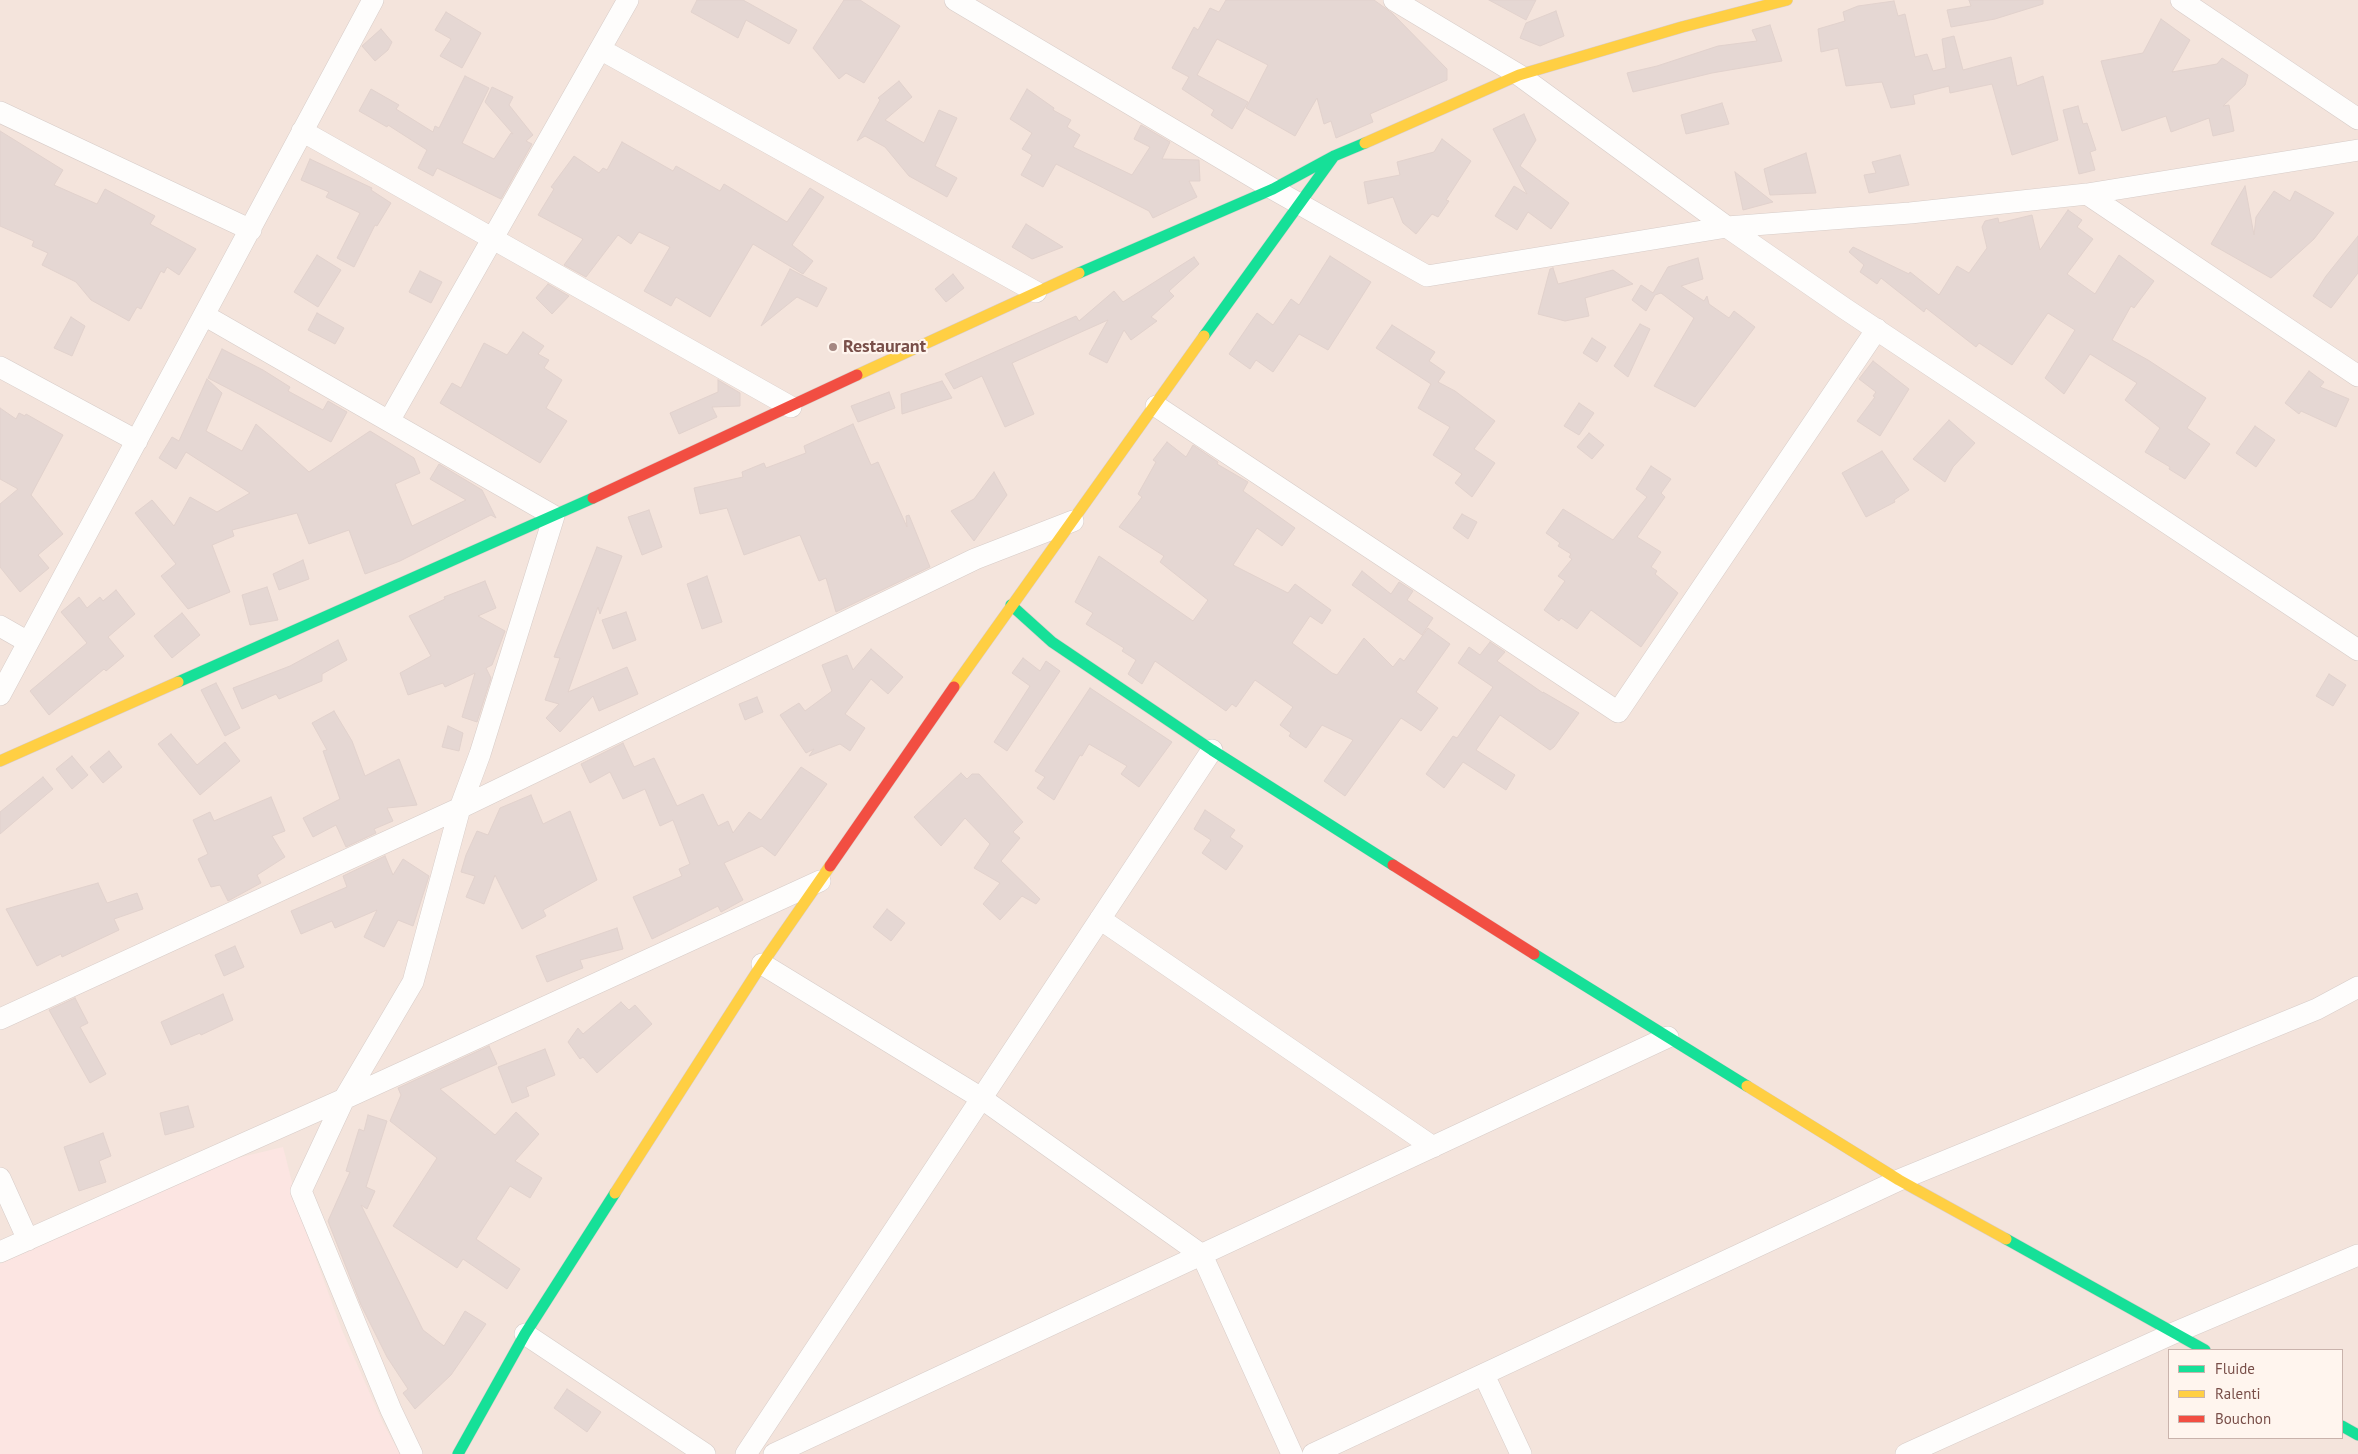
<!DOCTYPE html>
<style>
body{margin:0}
#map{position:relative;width:2358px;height:1454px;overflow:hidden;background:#f8f0ec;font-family:"PT Sans",sans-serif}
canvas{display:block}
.legend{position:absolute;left:2168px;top:1349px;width:175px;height:90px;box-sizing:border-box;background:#fff5ee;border:1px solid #c9b3ac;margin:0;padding:6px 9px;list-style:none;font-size:15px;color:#794f49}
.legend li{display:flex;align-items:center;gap:10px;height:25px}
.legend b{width:25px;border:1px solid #c9b3ac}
</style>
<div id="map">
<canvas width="2358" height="1454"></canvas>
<ul class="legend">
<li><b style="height:6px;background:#16e098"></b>Fluide</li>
<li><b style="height:6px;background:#ffcf43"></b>Ralenti</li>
<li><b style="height:6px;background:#f24e42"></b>Bouchon</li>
</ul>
</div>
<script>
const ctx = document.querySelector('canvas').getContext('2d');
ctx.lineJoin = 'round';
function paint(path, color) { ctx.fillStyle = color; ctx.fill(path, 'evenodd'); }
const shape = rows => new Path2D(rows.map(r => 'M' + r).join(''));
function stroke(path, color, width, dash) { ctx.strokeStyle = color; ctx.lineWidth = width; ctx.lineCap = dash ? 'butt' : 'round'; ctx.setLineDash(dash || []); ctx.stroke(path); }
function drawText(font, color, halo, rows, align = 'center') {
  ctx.font = font + ' "PT Sans",sans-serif'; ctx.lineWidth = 4.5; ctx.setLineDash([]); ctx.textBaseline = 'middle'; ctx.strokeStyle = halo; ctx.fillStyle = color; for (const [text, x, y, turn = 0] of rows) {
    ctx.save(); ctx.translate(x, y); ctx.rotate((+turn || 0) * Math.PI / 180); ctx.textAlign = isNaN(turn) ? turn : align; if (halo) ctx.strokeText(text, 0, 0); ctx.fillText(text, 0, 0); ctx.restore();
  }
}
const residential = shape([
 [0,0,2358,0,2358,1454,0,1454],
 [2169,1350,2342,1350,2342,1438,2169,1438]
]);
const commercial = shape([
 [283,1147,302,1221,342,1330,383,1423,400,1454,0,1454,0,1264,233,1159]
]);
const building = shape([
 [697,0,743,0,797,30,789,44,746,20,738,38,691,12,697,0],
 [844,0,860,0,900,26,864,83,846,73,839,79,813,48,844,0],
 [1226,0,1374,0,1392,13,1447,69,1447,80,1370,114,1373,122,1336,138,1331,121,1324,124,1317,98,1295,136,1246,108,1268,65,1217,39,1197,75,1248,102,1232,129,1211,115,1214,110,1182,89,1189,77,1172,68,1194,27,1198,30,1210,8,1219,12,1226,0],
 [1489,0,1536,0,1526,20,1489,0],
 [1969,0,2043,0,2043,4,1995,19,1951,27,1947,10,1971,6,1969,0],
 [1894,1,1898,16,1905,14,1915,57,1927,54,1933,71,1946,68,1942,39,1954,36,1963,70,2011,57,2017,86,2043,76,2058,140,2012,155,1992,84,1950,93,1949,86,1913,95,1915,104,1891,108,1882,82,1846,86,1838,48,1821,52,1818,29,1845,21,1843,12,1858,6,1894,1],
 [1556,11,1564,36,1540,46,1520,38,1526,23,1556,11],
 [446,12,481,33,462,68,440,56,451,39,435,30,446,12],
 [2161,19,2190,40,2172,72,2217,64,2222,58,2248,75,2245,85,2223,106,2229,105,2234,131,2213,136,2209,118,2171,132,2166,116,2122,131,2101,61,2143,53,2161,19],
 [1770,25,1782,61,1712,73,1633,92,1627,73,1657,66,1718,46,1757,41,1752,30,1770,25],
 [381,29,392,42,388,50,375,61,362,46,381,29],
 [465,76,489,88,462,143,494,159,511,133,513,134,485,102,492,87,513,97,509,105,533,135,526,141,532,144,501,199,437,168,433,176,418,168,427,150,388,125,387,127,359,111,371,89,399,105,396,109,433,132,435,126,439,128,465,76],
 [899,81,912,97,885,120,924,143,939,110,957,118,935,166,957,178,947,197,909,176,885,147,865,136,857,141,880,100,878,98,899,81],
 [1027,89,1054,108,1053,110,1071,120,1067,127,1080,135,1073,147,1132,175,1150,147,1134,139,1141,125,1170,142,1162,159,1199,160,1200,181,1189,181,1197,197,1153,218,1149,211,1056,164,1043,187,1021,175,1032,155,1022,149,1032,133,1010,119,1027,89],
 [1722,103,1729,124,1686,134,1681,115,1722,103],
 [2078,106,2083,124,2087,123,2096,150,2090,152,2095,170,2079,174,2063,110,2078,106],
 [1524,114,1536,140,1520,166,1569,203,1551,229,1528,212,1517,230,1495,216,1514,186,1527,194,1493,129,1524,114],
 [0,131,63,170,54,185,97,204,105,189,155,216,150,224,196,249,179,275,167,267,164,273,161,271,141,309,137,307,129,321,91,300,76,282,42,265,48,253,32,246,34,241,0,226,0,131],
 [1442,139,1471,161,1446,200,1449,201,1438,217,1432,214,1416,234,1403,223,1393,197,1368,204,1364,182,1400,175,1397,162,1434,152,1442,139],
 [622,142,673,171,676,166,720,191,724,184,787,222,810,188,824,197,792,245,813,261,803,274,753,244,710,317,676,297,671,306,644,291,670,247,639,232,631,244,618,235,586,277,564,265,583,239,538,215,554,189,551,187,574,156,599,173,603,168,607,170,622,142],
 [1806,153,1816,193,1770,195,1764,169,1806,153],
 [1900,155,1909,185,1869,193,1864,175,1876,173,1872,162,1900,155],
 [310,159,372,188,371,190,391,203,377,226,375,225,354,267,337,258,360,213,326,197,329,192,301,180,310,159],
 [1735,172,1773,202,1743,210,1735,172],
 [2245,186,2254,235,2256,217,2274,191,2290,201,2295,191,2334,213,2314,239,2271,278,2211,244,2245,186],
 [2068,210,2082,220,2077,227,2093,239,2067,274,2095,294,2119,255,2154,281,2134,308,2131,306,2112,340,2148,360,2206,398,2187,428,2210,444,2185,479,2169,469,2170,467,2145,452,2160,428,2125,400,2137,383,2090,354,2064,394,2045,378,2075,330,2048,313,2012,365,1979,343,1976,347,1926,308,1924,312,1881,278,1877,284,1860,272,1864,265,1849,252,1853,247,1909,274,1910,272,1939,295,1957,266,1969,273,1987,248,1982,227,1985,221,1998,218,1999,223,2032,215,2040,250,2068,210],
 [1026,224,1063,247,1032,259,1012,247,1026,224],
 [2358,236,2358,273,2331,308,2313,296,2326,276,2358,236],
 [317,255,341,270,318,307,294,292,317,255],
 [1330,256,1371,282,1328,350,1299,334,1273,372,1256,360,1250,369,1229,354,1257,313,1273,325,1291,299,1299,305,1330,256],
 [1194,257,1199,264,1169,291,1174,296,1151,317,1157,321,1131,340,1124,330,1107,363,1089,354,1108,320,1012,363,1034,414,1005,427,982,376,954,389,945,374,1076,316,1079,321,1114,291,1123,302,1194,257],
 [1698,258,1703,279,1681,286,1704,301,1707,296,1709,304,1729,318,1734,311,1755,327,1695,407,1654,386,1694,318,1661,293,1655,295,1646,311,1632,300,1641,285,1653,293,1668,267,1698,258],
 [1553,268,1558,284,1613,270,1633,284,1585,298,1589,316,1565,321,1538,314,1550,269,1553,268],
 [790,269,827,288,817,307,797,297,761,326,790,269],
 [420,271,442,282,431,303,409,292,420,271],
 [953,274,964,288,946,302,935,289,953,274],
 [548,284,569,296,552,314,536,298,548,284],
 [317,313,344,328,335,344,308,330,317,313],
 [71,317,85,326,72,356,54,348,71,317],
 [1640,324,1650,329,1628,377,1614,366,1640,324],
 [1392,325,1435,352,1429,361,1445,372,1438,382,1455,391,1495,421,1474,449,1495,463,1472,497,1455,483,1462,474,1433,455,1450,427,1418,408,1431,384,1376,348,1392,325],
 [523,332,544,346,538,354,549,360,544,368,562,380,546,408,567,421,540,463,440,403,452,383,461,388,484,343,507,355,523,332],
 [1592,338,1606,347,1597,362,1583,353,1592,338],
 [222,349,263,370,290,387,288,391,323,410,328,401,347,412,331,442,208,378,222,349],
 [1873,361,1909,389,1880,436,1857,421,1875,397,1873,396,1876,392,1859,379,1873,361],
 [2309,371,2324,382,2320,387,2349,399,2336,427,2301,411,2299,414,2285,403,2309,371],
 [207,379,222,393,206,431,242,451,256,424,309,472,370,431,414,458,420,473,395,484,412,526,466,500,430,479,439,464,482,490,496,518,491,515,400,561,365,574,349,530,309,544,297,513,232,530,234,536,212,545,230,592,188,609,161,576,176,564,135,513,152,500,174,526,190,497,217,512,250,493,186,452,176,469,159,458,172,437,179,441,207,379],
 [718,380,740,393,740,406,712,407,717,417,679,434,670,413,718,392,718,380],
 [942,381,952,398,902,414,901,394,942,381],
 [889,392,895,408,858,422,851,406,889,392],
 [1579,403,1594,413,1579,435,1564,426,1579,403],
 [0,408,16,419,19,413,25,416,26,414,63,435,31,495,63,534,38,555,49,568,20,592,0,567,0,504,18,489,0,479,0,408],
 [1949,420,1975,443,1953,467,1945,482,1913,459,1949,420],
 [853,424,871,465,878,462,907,527,906,516,909,515,930,567,836,612,826,578,819,581,800,535,744,555,727,508,700,514,694,488,743,477,742,472,764,463,766,468,806,453,804,446,853,424],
 [2255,426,2275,440,2256,467,2236,453,2255,426],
 [1589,433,1604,445,1592,459,1577,447,1589,433],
 [1167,442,1186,457,1193,445,1218,462,1217,464,1248,482,1243,491,1295,528,1282,546,1257,528,1233,565,1288,593,1295,584,1331,610,1322,624,1310,616,1292,643,1332,673,1337,675,1364,638,1393,667,1400,658,1404,661,1428,628,1450,644,1416,692,1438,708,1421,731,1401,718,1345,796,1324,781,1353,740,1322,725,1306,748,1289,736,1291,733,1280,725,1293,707,1255,680,1236,707,1232,704,1226,711,1155,661,1142,684,1128,674,1136,660,1122,651,1124,648,1086,624,1093,613,1075,602,1099,556,1193,621,1208,600,1160,562,1164,556,1119,527,1142,497,1138,494,1156,462,1153,460,1167,442],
 [1882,451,1909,490,1894,500,1895,502,1866,517,1842,473,1882,451],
 [1651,466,1671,479,1661,493,1665,497,1637,537,1661,552,1651,567,1657,571,1655,574,1678,593,1641,647,1591,610,1577,629,1561,618,1559,621,1544,610,1565,581,1558,576,1572,559,1569,557,1571,554,1558,546,1560,543,1546,533,1563,509,1613,540,1647,497,1636,489,1651,466],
 [994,472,1007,495,974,541,951,511,974,499,994,472],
 [649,510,662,547,642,555,628,517,649,510],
 [1462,514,1477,522,1468,539,1453,528,1462,514],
 [597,547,622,556,600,614,598,607,568,692,627,667,638,694,599,711,593,696,560,732,546,718,559,704,545,700,560,658,554,657,597,547],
 [303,560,309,579,279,590,273,574,303,560],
 [1362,571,1391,594,1399,582,1413,591,1407,600,1433,618,1422,635,1352,585,1362,571],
 [707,576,722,622,702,629,687,584,707,576],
 [485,581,496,608,478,616,505,631,492,665,486,668,491,678,477,722,462,717,475,673,445,687,443,683,408,695,400,673,431,656,409,616,445,599,444,597,485,581],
 [267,587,278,620,250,625,242,595,267,587],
 [116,590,135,614,108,637,124,656,106,671,104,669,49,715,30,691,87,643,61,612,79,597,87,608,100,597,103,601,116,590],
 [626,612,636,640,613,649,602,620,626,612],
 [182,613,200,635,172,658,154,636,182,613],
 [338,640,347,660,322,674,322,681,279,699,276,694,242,709,233,688,290,666,338,640],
 [1490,642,1505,652,1497,661,1543,693,1543,692,1579,713,1554,747,1550,750,1500,715,1476,750,1515,775,1506,790,1463,762,1444,788,1426,774,1453,736,1457,738,1493,687,1458,663,1469,647,1480,655,1490,642],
 [871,649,903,677,888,694,871,679,845,714,865,728,850,751,840,744,809,756,814,749,806,753,780,715,799,703,805,711,832,691,822,665,847,655,853,670,871,649],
 [1023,658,1040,671,1046,661,1060,671,1007,751,994,742,1030,686,1012,673,1023,658],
 [2329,674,2346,685,2333,706,2316,696,2329,674],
 [216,683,240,728,225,736,201,690,216,683],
 [1090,688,1172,742,1139,787,1121,774,1127,766,1089,744,1082,756,1080,755,1054,800,1037,788,1045,777,1035,771,1090,688],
 [757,697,763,712,745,720,739,704,757,697],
 [334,711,352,741,365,776,399,759,417,805,387,808,393,821,374,829,376,833,346,847,336,825,313,837,303,818,340,799,323,751,327,750,312,723,334,711],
 [448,726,463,733,459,751,442,747,448,726],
 [171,734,197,765,225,742,240,761,200,795,158,744,171,734],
 [623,743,634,767,654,758,677,806,703,794,718,826,728,821,733,833,749,812,761,820,801,767,827,784,775,856,762,846,724,863,743,900,721,912,718,906,652,939,633,897,682,876,679,869,690,864,673,820,660,826,645,789,623,799,610,772,590,783,581,764,623,743],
 [109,751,122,767,103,783,90,767,109,751],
 [72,756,88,775,72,789,56,769,72,756],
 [961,773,967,779,972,774,979,774,1023,822,1013,832,1020,838,1001,861,1040,899,1036,904,1022,896,1000,920,983,904,1000,883,974,868,990,844,965,818,941,846,914,817,961,773],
 [43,777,53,789,0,834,0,812,43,777],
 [531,795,543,824,570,811,597,880,543,910,546,916,522,929,495,875,484,904,466,897,475,876,461,872,466,855,477,831,488,835,500,808,531,795],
 [271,797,285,831,272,836,285,857,257,875,261,883,228,901,220,885,211,887,198,859,208,854,193,820,210,812,214,821,271,797],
 [1205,810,1235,830,1230,837,1243,846,1226,870,1202,853,1211,840,1194,829,1205,810],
 [385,856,393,875,403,859,429,876,413,926,398,920,384,947,364,937,377,910,335,928,332,921,301,934,291,911,347,887,343,876,385,856],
 [98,883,107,903,137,893,143,909,114,919,119,930,62,957,61,954,37,966,6,909,98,883],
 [887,909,905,923,891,941,873,927,887,909],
 [617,928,623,949,580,960,583,968,547,982,536,956,617,928],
 [235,946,244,967,224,976,215,955,235,946],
 [223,994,233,1020,201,1035,200,1033,171,1045,161,1022,223,994],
 [75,998,88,1023,80,1027,106,1074,90,1083,49,1010,75,998],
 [621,1002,629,1010,635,1005,652,1024,597,1073,583,1057,580,1059,568,1042,578,1028,583,1034,621,1002],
 [489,1046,497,1064,440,1089,495,1135,516,1112,539,1134,515,1161,542,1178,530,1198,510,1186,476,1239,520,1269,507,1289,463,1259,457,1268,393,1226,437,1158,390,1121,401,1095,398,1088,489,1046],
 [545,1049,555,1075,526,1087,529,1096,512,1103,498,1067,545,1049],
 [188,1106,194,1127,165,1135,160,1113,188,1106],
 [368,1115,387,1121,366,1187,375,1191,367,1209,361,1205,423,1330,444,1346,465,1311,486,1324,451,1375,415,1409,403,1393,408,1389,387,1357,361,1305,328,1221,350,1172,346,1171,359,1129,364,1131,368,1115],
 [103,1133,111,1156,99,1161,106,1182,79,1191,64,1147,103,1133],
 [567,1389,601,1412,587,1432,554,1408,567,1389]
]);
const street = shape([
 [955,0,1273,189,1427,276,1727,227,1910,213,2087,194,2358,150],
 [1394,0,1519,75,1727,227,1844,308,2358,650],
 [2181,0,2358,119],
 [600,49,1036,292],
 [0,112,251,230],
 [302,131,791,407],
 [2087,194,2358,376],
 [204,315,554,516,480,754,460,808,413,982,344,1099,301,1191,391,1410,412,1454],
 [0,367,137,441],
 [1156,406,1618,712,1877,329],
 [389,421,628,0],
 [0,626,28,642],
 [0,695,373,0],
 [1100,919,1433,1147],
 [762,964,981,1098,1202,1255,1292,1454],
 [0,1019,460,808,975,559,1073,521],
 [0,1178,28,1240],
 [0,1252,344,1099,820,881],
 [525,1334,705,1454],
 [1484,1375,1521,1454],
 [746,1454,1212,750],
 [774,1454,1668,1037],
 [1313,1454,1899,1180,2317,1009,2358,987],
 [1906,1454,2174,1333,2358,1255]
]);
const fast = shape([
 [1079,273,1273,189,1334,156,1365,143],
 [1204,336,1334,156],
 [1011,605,1052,642,1212,750,1393,865],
 [178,682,593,498],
 [1534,954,1747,1086],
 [2006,1239,2205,1350],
 [2342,1426,2358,1435],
 [458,1454,525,1334,615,1193]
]);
const slow = shape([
 [1365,143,1519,75,1682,27,1787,0],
 [857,375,1079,273],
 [954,687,1204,336],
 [0,761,178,682],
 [1747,1086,1899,1180,2006,1239],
 [615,1193,762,964,830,866]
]);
const jam = shape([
 [593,498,857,375],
 [1393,865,1534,954],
 [830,866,954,687]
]);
const markers = [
 [833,347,5,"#a58782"]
];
const poiNames = [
 ["Restaurant",843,347]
];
paint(residential, '#f4e4dc');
paint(commercial, '#fce5e2');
paint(building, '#e5d7d3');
stroke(building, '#e2d2cd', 1);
stroke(street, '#d7ccc8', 22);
stroke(fast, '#d9cdc9', 12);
stroke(slow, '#d9cdc9', 12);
stroke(jam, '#d9cdc9', 12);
stroke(street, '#fefdfc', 21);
stroke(fast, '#16e098', 11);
stroke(slow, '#ffcf43', 11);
stroke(jam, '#f24e42', 11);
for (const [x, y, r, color] of markers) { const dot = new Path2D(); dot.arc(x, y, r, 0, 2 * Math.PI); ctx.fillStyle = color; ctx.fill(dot); stroke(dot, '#fff5ee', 2); }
drawText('bold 18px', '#794f49', '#fff5ee', poiNames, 'left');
</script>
